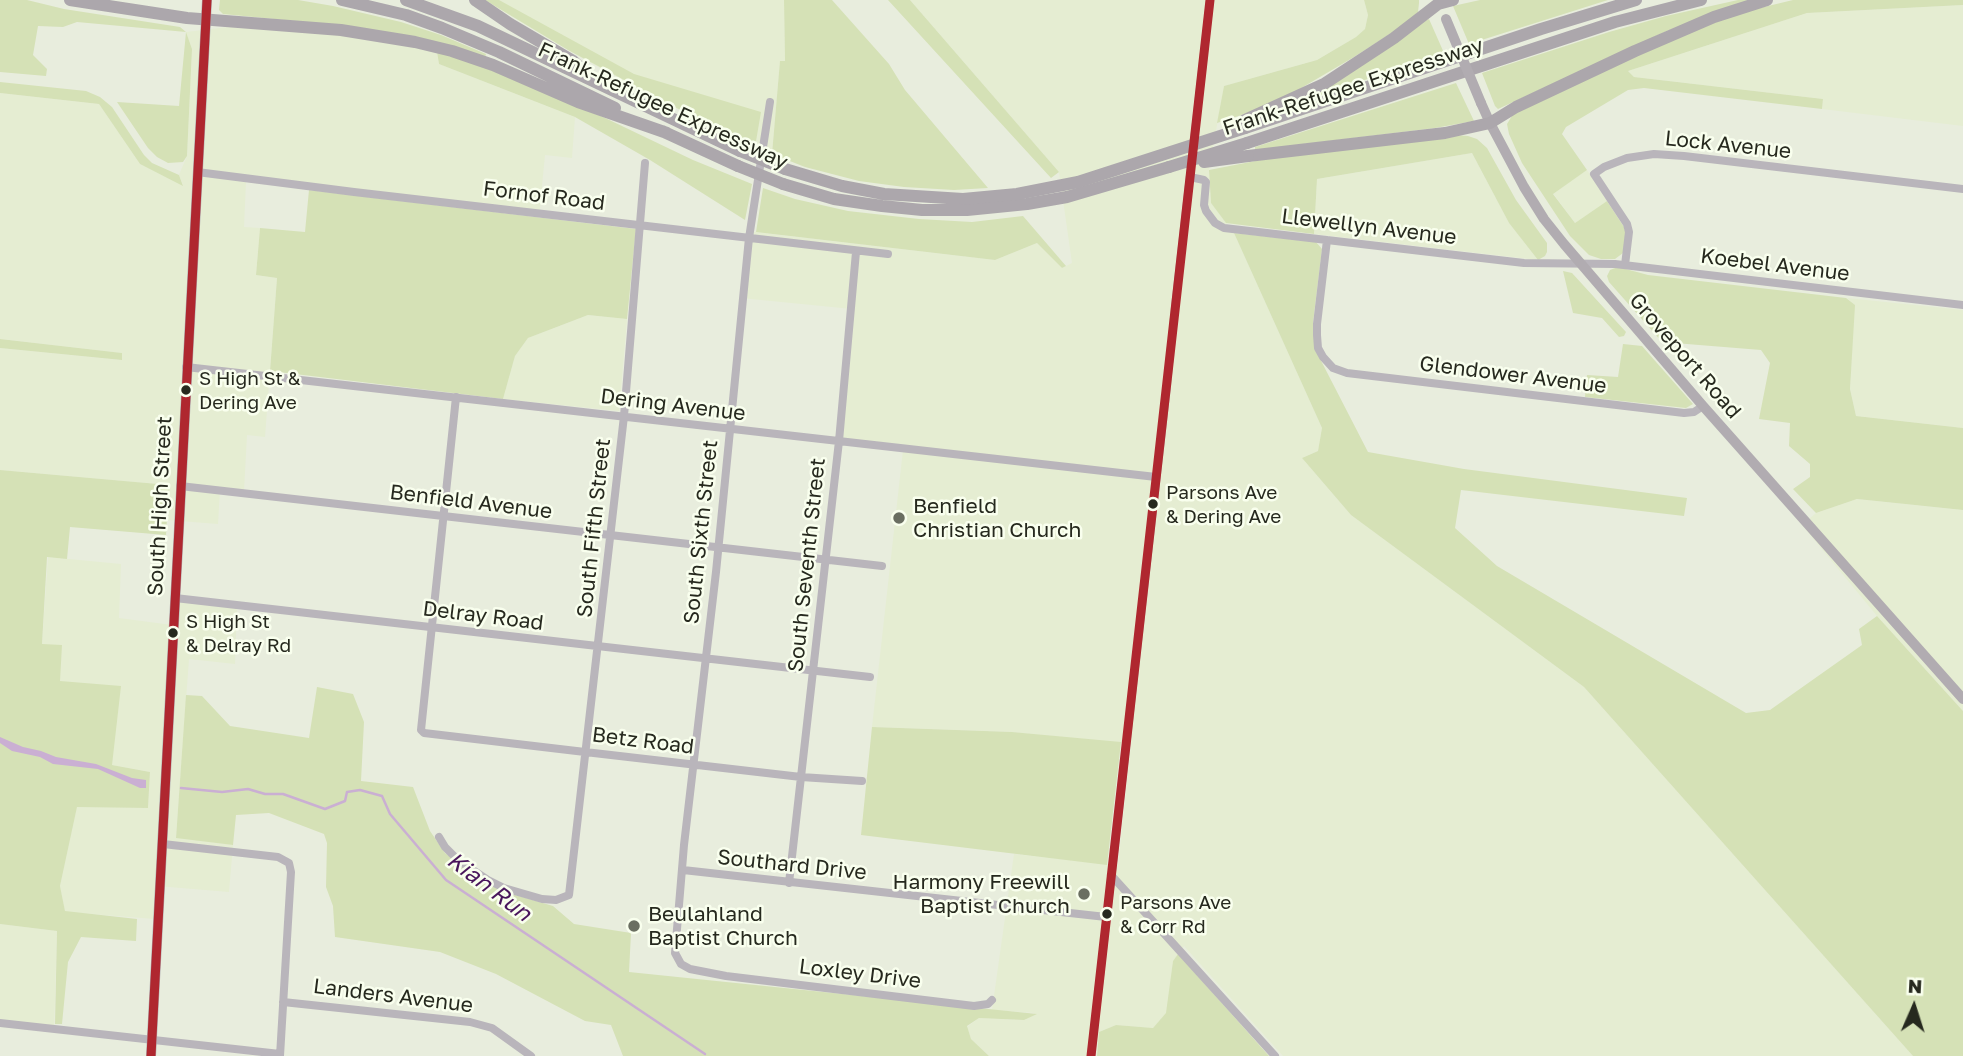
<!DOCTYPE html>
<style>
body{margin:0}
#map{position:relative;width:1963px;height:1056px;overflow:hidden;background:#e8eddd;font-family:"Golos Text",sans-serif}
canvas{display:block}
.north{position:absolute;left:1879px;top:972px;width:70px;height:70px;-webkit-text-stroke:5px #f9ffee;paint-order:stroke;rotate:3deg;font-size:19px;font-weight:700;line-height:28px;text-align:center;color:#26291e}
.north::after{content:'';display:block;margin:auto;width:24px;height:32px;background:#26291e;clip-path:polygon(50% 0,100% 100%,50% 72%,0 100%)}
</style>
<div id="map">
<canvas width="1963" height="1056"></canvas>
<div class="north">N</div>
</div>
<script>
const ctx = document.querySelector('canvas').getContext('2d');
ctx.lineJoin = 'round';
function paint(path, color) { ctx.fillStyle = color; ctx.fill(path, 'evenodd'); }
const shape = rows => new Path2D(rows.map(r => 'M' + r).join(''));
function stroke(path, color, width, dash) { ctx.strokeStyle = color; ctx.lineWidth = width; ctx.lineCap = dash ? 'butt' : 'round'; ctx.setLineDash(dash || []); ctx.stroke(path); }
function drawText(font, color, halo, rows, align = 'center') {
  ctx.font = font + ' "Golos Text",sans-serif'; ctx.lineWidth = 5; ctx.setLineDash([]); ctx.textBaseline = 'middle'; ctx.strokeStyle = halo; ctx.fillStyle = color; for (const [text, x, y, turn = 0] of rows) {
    ctx.save(); ctx.translate(x, y); ctx.rotate((+turn || 0) * Math.PI / 180); ctx.textAlign = isNaN(turn) ? turn : align; if (halo) ctx.strokeText(text, 0, 0); ctx.fillText(text, 0, 0); ctx.restore();
  }
}
const built = shape([
 [485,0,784,0,785,61,780,62,772,154,718,130,631,85,568,50],
 [910,0,1364,0,1368,15,1365,29,1356,37,1317,60,1224,86,1209,170,1211,203,1234,233,1322,428,1318,451,1302,458,1351,515,1584,687,1913,1056,1283,1056,1184,946,1173,961,1167,1013,1153,1028,1116,1025,1099,1032,1096,1056,989,1056,971,1039,967,1027,979,1018,1024,1020,1035,1013,992,1010,1014,854,1118,865,1131,744,1012,732,872,727,903,450,839,442,852,309,741,298,748,231,995,260,1037,243,1062,268,1072,263,1059,172],
 [1963,5,1963,126,1822,109,1823,99,1634,77,1628,71,1807,13],
 [245,25,358,37,437,52,439,64,575,117,572,158,545,155,539,217,246,182,244,227,260,228,256,275,277,278,265,437,247,435,244,491,220,489,218,524,167,520,168,485,0,470,0,348,121,360,122,353,0,339,0,93,99,104,140,164,183,185,179,175,187,156,192,49,186,32],
 [1472,153,1509,223,1538,260,1314,234,1317,179],
 [1587,170,1607,201,1575,223,1553,193],
 [1847,298,1963,310,1963,428,1856,416,1850,389,1854,305],
 [588,315,627,319,619,411,503,399,515,356,528,338],
 [1857,499,1963,510,1963,711,1877,616,1802,525,1816,513],
 [48,557,121,564,119,618,172,625,174,598,237,606,235,664,189,659,176,837,233,845,229,892,157,886,155,919,65,912,60,886,77,806,148,808,150,772,112,765,60,681,42,644],
 [0,924,57,931,54,1032,0,1027]
]);
const green = shape([
 [0,0,27,0,64,9,180,27,186,32,192,49,187,156,183,162,168,163,157,157,148,148,117,102,179,106,186,32,77,22,63,27,38,26,33,55,47,69,46,76,0,72],
 [220,0,298,0,333,6,401,22,441,35,486,54,485,58,336,25,223,14,219,10],
 [485,0,499,0,634,74,761,112,755,147,718,130,568,50],
 [784,0,832,0,889,64,905,90,988,188,954,190,904,187,859,181,805,167,772,154,780,61,785,61],
 [888,0,910,0,1059,172,1051,178],
 [1364,0,1419,0,1419,3,1418,12,1407,23,1354,57,1291,94,1251,112,1217,123,1224,86,1317,60,1356,37,1365,29,1368,15],
 [1480,0,1608,0,1469,44,1453,6],
 [1738,0,1749,0,1667,31,1498,109,1495,106,1482,73,1609,32,1666,16],
 [1793,0,1963,0,1963,5,1807,13,1628,71,1634,77,1823,99,1822,109,1644,88,1628,90,1566,127,1562,134,1587,170,1553,194,1575,223,1607,201,1624,227,1626,234,1623,253,1615,259,1601,259,1589,255,1570,236,1522,163,1509,134,1507,124,1515,111,1685,33,1735,14],
 [1429,19,1444,53,1303,101,1302,98,1420,23],
 [437,52,492,68,578,105,693,160,752,184,745,220,650,160,575,117,439,64],
 [0,82,86,91,100,97,112,107,144,155,152,163,179,175,183,186,140,164,99,104,0,93],
 [1456,83,1474,121,1435,128,1255,150,1255,147],
 [1455,135,1468,136,1477,139,1487,148,1516,200,1547,243,1547,252,1545,256,1538,260,1509,223,1472,153,1317,179,1314,234,1226,223,1211,203,1209,170,1276,157],
 [763,188,795,199,848,211,919,219,972,222,1023,216,1066,266,1062,268,1037,243,995,260,756,232],
 [309,190,636,229,627,319,588,315,528,338,515,356,503,399,270,371,277,278,256,275,260,228,305,232],
 [1234,233,1316,242,1322,249,1313,323,1315,349,1368,452,1464,469,1687,498,1684,516,1461,490,1455,528,1497,566,1746,713,1770,710,1862,645,1859,629,1877,616,1963,711,1963,1056,1913,1056,1584,687,1351,515,1302,458,1318,451,1322,428],
 [1615,268,1622,268,1648,275,1846,298,1855,305,1850,389,1856,416,1963,428,1963,510,1857,499,1816,513,1793,489,1810,477,1810,464,1789,446,1790,423,1759,419,1770,363,1761,350,1662,342,1609,282,1607,276,1610,270],
 [1563,271,1572,273,1626,332,1624,336,1619,337,1602,318,1573,313],
 [0,339,122,353,122,360,0,348],
 [1623,344,1642,346,1693,404,1686,408,1585,397,1587,375,1618,377],
 [0,470,169,485,166,535,70,527,67,559,47,557,42,644,62,645,60,681,121,686,112,765,150,772,148,808,77,807,60,886,65,911,137,919,136,941,81,937,68,962,62,1024,55,1024,57,931,0,924],
 [317,687,353,694,364,722,361,781,413,787,430,831,445,853,478,878,512,894,553,906,574,924,631,933,629,972,1037,1014,1024,1020,979,1018,967,1026,971,1039,989,1056,623,1056,611,1025,585,1021,496,974,440,952,335,937,333,906,326,887,327,843,324,834,269,813,236,815,233,845,176,838,186,695,202,696,230,726,309,738],
 [872,727,1012,732,1121,742,1107,865,861,835],
 [1178,954,1269,1056,1097,1056,1099,1032,1116,1025,1153,1028,1166,1013,1173,961]
]);
const water = shape([
 [0,737,23,747,41,751,56,757,96,764,132,778,146,780,146,788,140,788,98,769,53,764,40,757,12,751,0,743]
]);
const stream = shape([
 [181,788,222,792,248,789,265,794,283,794,325,809,345,801,347,792,360,790,382,796,390,814,446,880,705,1054]
]);
const minorTunnel = shape([
 [1167,386,1175,307]
]);
const minor = shape([
 [770,102,749,238,716,572,684,845,675,953,681,964,690,969,726,976,974,1006,988,1004,992,1000],
 [197,172,354,192,888,254],
 [1190,177,1204,180,1206,182,1204,205,1206,211,1215,223,1224,228,1524,263,1615,264,1963,305],
 [1327,240,1317,324,1317,335,1318,348,1323,357,1333,368,1347,373,1684,413,1694,412,1703,406],
 [1625,265,1629,232,1627,224,1594,174,1604,167,1627,158,1654,154,1684,156,1963,189],
 [1175,307,1210,0],
 [186,367,1156,477],
 [456,397,421,730,424,733,585,752,801,777,862,781],
 [180,486,882,566],
 [175,598,870,677],
 [439,837,445,847,458,860,488,880,504,888,542,899,556,900,569,895,624,416,645,163],
 [163,844,278,857,289,863,291,872,280,1056],
 [683,870,1106,917],
 [1111,875,1275,1056],
 [789,883,839,441,856,252],
 [283,1002,470,1022,492,1028,531,1056],
 [0,1023,280,1054],
 [1091,1056,1167,386]
]);
const major = shape([
 [1481,103,1490,123,1524,187,1544,219,1564,244,1703,406,1963,699],
 [151,1056,207,0]
]);
const highway = shape([
 [70,0,187,18,341,30,415,42,452,51,493,65,578,102,667,133],
 [342,0,406,15,442,28,499,52,615,108],
 [406,0,478,26,740,151],
 [475,0,510,24,573,61,586,73],
 [1245,120,1324,84,1394,38,1438,4,1453,0],
 [1245,128,1541,29,1636,0],
 [662,131,738,166],
 [1247,143,1615,22,1701,0],
 [1248,156,1445,133,1490,123,1516,107,1635,51,1714,17,1767,0],
 [785,169,842,186,884,194,963,199],
 [783,184,834,199,882,206,922,210,967,210,1027,204,1067,197,1169,167]
]);
const majorBridge = shape([
 [1446,19,1481,103]
]);
const highwayBridge = shape([
 [740,151,785,169],
 [1204,162,1248,156],
 [738,166,783,184],
 [1169,167,1247,143],
 [963,199,1017,194,1078,182,1245,128]
]);
const bus1 = shape([
 [151,1056,207,0],
 [1091,1056,1210,0]
]);
const markers = [
 [186,390,6,"#26291e"],
 [1153,504,6,"#26291e"],
 [899,518,7,"#6a6e61"],
 [173,633,6,"#26291e"],
 [1084,894,7,"#6a6e61"],
 [1107,914,6,"#26291e"],
 [634,926,7,"#6a6e61"]
];
const busNames = [
 ["S High St &",199,379],
 ["Dering Ave",199,403],
 ["Parsons Ave",1166,493],
 ["& Dering Ave",1166,517],
 ["S High St",186,622],
 ["& Delray Rd",186,646],
 ["Parsons Ave",1120,903],
 ["& Corr Rd",1120,927]
];
const streetNames = [
 ["Frank-Refugee Expressway",1353,87,-18],
 ["Frank-Refugee Expressway",663,106,25],
 ["Lock Avenue",1728,145,6],
 ["Fornof Road",544,196,7],
 ["Llewellyn Avenue",1369,227,7],
 ["Koebel Avenue",1775,265,7],
 ["Groveport Road",1685,356,49],
 ["Glendower Avenue",1513,375,7],
 ["Dering Avenue",673,405,7],
 ["Benfield Avenue",471,502,7],
 ["South High Street",160,506,-87],
 ["South Fifth Street",594,528,-84],
 ["South Sixth Street",701,532,-84],
 ["South Seventh Street",807,565,-84],
 ["Delray Road",483,616,7],
 ["Betz Road",643,741,7],
 ["Southard Drive",792,865,6],
 ["Loxley Drive",860,974,7],
 ["Landers Avenue",393,996,7]
];
const poiNames = [
 ["Benfield",913,506],
 ["Christian Church",913,530],
 ["Harmony Freewill",1070,882,"right"],
 ["Baptist Church",1070,906,"right"],
 ["Beulahland",648,914],
 ["Baptist Church",648,938]
];
const waterNames = [
 ["Kian Run",489,887,37]
];
paint(built, '#e5edd2');
paint(green, '#d5e1b6');
paint(water, '#caafd3');
stroke(stream, '#caafd3', 2.5);
stroke(minorTunnel, '#c1c6b7', 8, [8, 4]);
stroke(minor, '#b9b5bb', 8);
stroke(major, '#b1acb1', 10);
stroke(highway, '#aca7ac', 12);
stroke(majorBridge, '#b1acb1', 10);
stroke(highwayBridge, '#aca7ac', 12);
stroke(bus1, '#af272f', 9);
for (const [x, y, r, color] of markers) { const dot = new Path2D(); dot.arc(x, y, r, 0, 2 * Math.PI); ctx.fillStyle = color; ctx.fill(dot); stroke(dot, '#f9ffee', 2.5); }
drawText('19px', '#26291e', '#f9ffee', busNames, 'left');
drawText('21px', '#26291e', '#f9ffee', streetNames);
drawText('21px', '#26291e', '#f9ffee', poiNames, 'left');
drawText('italic 23px', '#49165c', '#f9ffee', waterNames);
</script>
